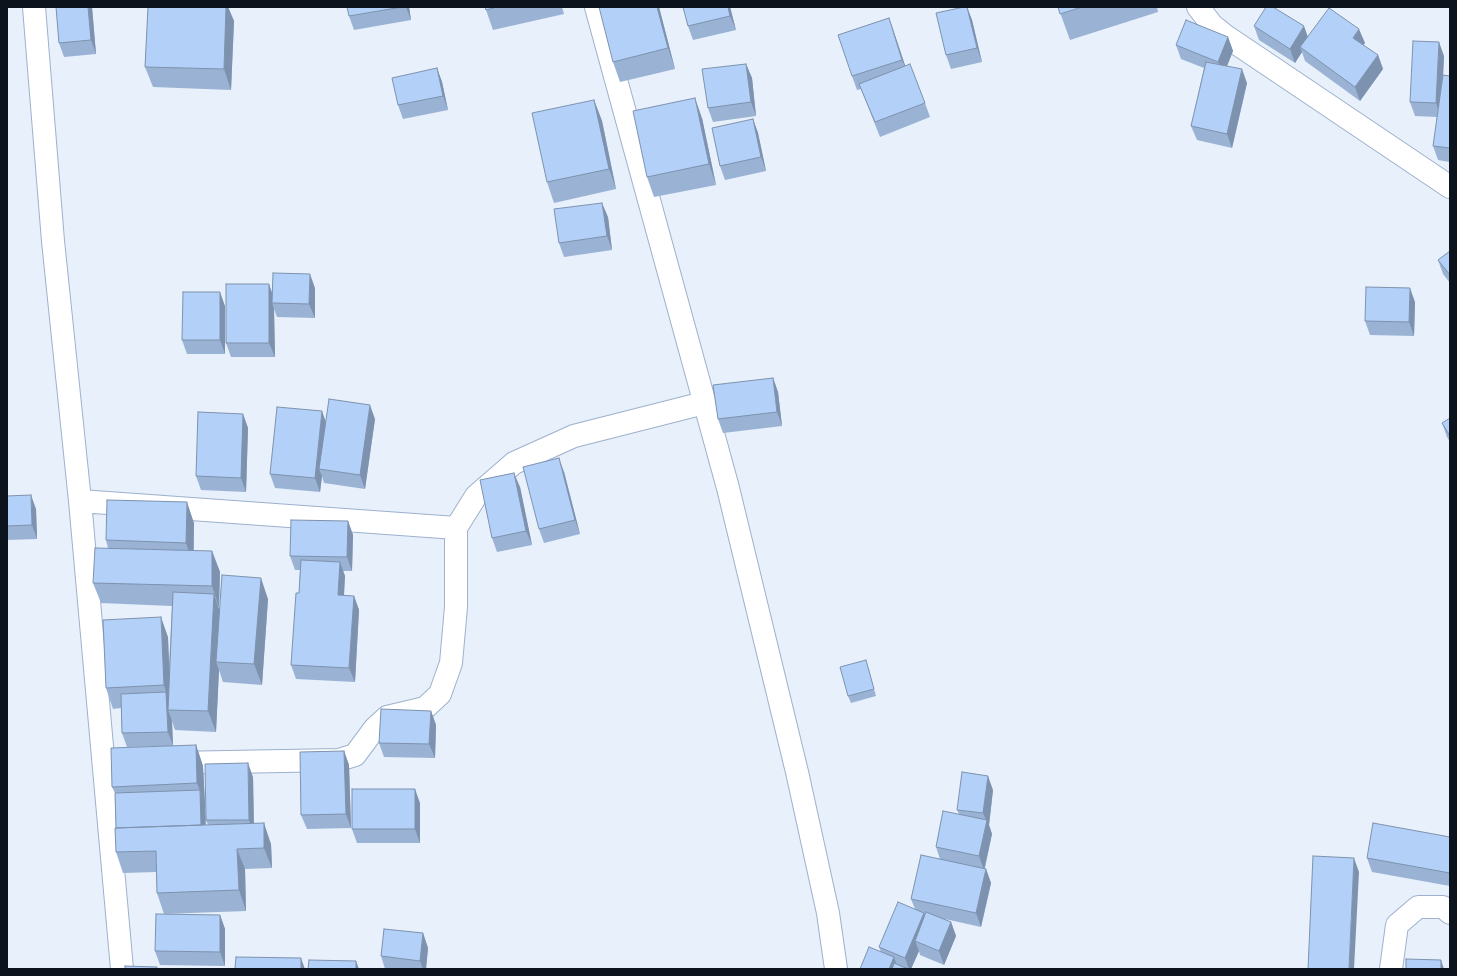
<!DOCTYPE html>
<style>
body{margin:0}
#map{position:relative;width:1457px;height:976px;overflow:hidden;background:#e7f0fb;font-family:Mulish,sans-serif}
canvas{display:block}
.frame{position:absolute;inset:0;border:8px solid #0c131d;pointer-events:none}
</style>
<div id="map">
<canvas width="1457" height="976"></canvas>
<div class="frame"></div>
</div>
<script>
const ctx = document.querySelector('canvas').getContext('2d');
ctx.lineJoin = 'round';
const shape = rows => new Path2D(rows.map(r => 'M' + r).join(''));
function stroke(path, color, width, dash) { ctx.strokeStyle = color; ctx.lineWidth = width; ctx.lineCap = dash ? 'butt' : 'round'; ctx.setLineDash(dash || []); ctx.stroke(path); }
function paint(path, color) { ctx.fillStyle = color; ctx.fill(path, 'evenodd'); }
const minor = shape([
 [34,7,53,241,80,501,122,969],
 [596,7,728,488,797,772,828,913,836,969],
 [1198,7,1212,25,1227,37,1450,187],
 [80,501,456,528],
 [172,763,339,760,355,755,375,728,387,717,425,708,440,694,451,663,456,607,456,528,476,496,514,463,574,436,704,403],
 [1391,969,1397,925,1418,907,1443,907,1450,913]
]);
const wall = shape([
 [56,7,92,7,96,54,64,57,59,43],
 [148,7,228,7,234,21,231,90,153,87,145,67],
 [347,7,409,7,411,20,354,30,349,16],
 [485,7,562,7,564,14,493,30],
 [659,7,675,69,620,82,613,62],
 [683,7,730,7,736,30,693,40,688,26],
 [967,7,972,20,982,62,951,69,946,55],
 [1058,7,1157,7,1158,12,1070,40],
 [889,18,905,66,925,103,930,117,880,137,861,89,857,90,852,76],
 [1254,26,1308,37,1365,43,1363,45,1378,55,1383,69,1360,101,1305,61,1302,52,1295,63,1259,40],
 [1228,37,1233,51,1227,66,1247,83,1232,148,1197,140,1191,126,1204,68,1181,59,1176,45],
 [1444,56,1443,75,1450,76,1450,162,1438,160,1433,146,1437,117,1415,116,1410,102],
 [746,64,752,78,756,116,713,122,708,108],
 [437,68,442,82,448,110,403,119,398,105],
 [594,100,602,121,616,189,554,203,547,182],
 [702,118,716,185,654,197,647,177],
 [753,119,758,133,766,171,725,180,720,166],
 [608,217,612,250,564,257,559,243],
 [1450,251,1450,283,1443,274,1438,260],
 [315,288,315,318,277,317,274,309,275,357,231,357,226,343,272,293],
 [1415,302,1414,336,1370,335,1365,321],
 [225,306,225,354,187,354,182,340],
 [773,378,778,392,782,426,723,433,718,419],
 [243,414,248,428,246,492,201,490,196,476],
 [1450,418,1450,442,1447,437,1442,423],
 [375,419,365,489,324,483,322,476,320,492,275,488,270,474,326,422],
 [564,472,580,534,544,543,539,529],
 [520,487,532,545,497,552,492,538],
 [7,496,36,509,37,539,7,540],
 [348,521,353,535,352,571,343,571,345,576,344,596,354,596,359,610,355,682,296,679,291,665,299,593,300,570,295,570,290,556],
 [194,523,194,551,212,551,220,572,219,607,218,607,220,610,268,599,262,685,223,682,219,670,216,732,175,730,172,721,173,746,127,747,122,733,121,708,113,709,106,688,168,637,169,667,172,606,101,603,93,583,108,548,106,540],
 [868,667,876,696,851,703,848,696],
 [431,711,436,725,435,758,384,757,379,743],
 [196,745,203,766,206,825,208,825,206,820,253,777,254,823,271,844,272,868,245,869,246,911,164,914,157,893,156,872,123,873,116,852,116,828,115,793,112,787],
 [344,751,349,765,351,828,307,829,301,815],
 [993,790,989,825,992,834,985,868,986,869,991,883,981,927,945,919,951,922,956,936,944,965,920,955,919,951,911,969,860,969,881,952,879,947,915,909,911,899,940,859,936,847,959,814,957,810],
 [420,803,420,843,357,843,352,829],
 [1450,837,1450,886,1372,872,1367,858],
 [220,915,225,929,225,966,160,965,155,951],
 [423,933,428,948,426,969,385,969,381,956]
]);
const shadedWall = shape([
 [88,7,92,7,96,54,91,40],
 [226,7,228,7,234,21,231,90,224,69],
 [406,7,409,7,411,20],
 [657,7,659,7,675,69,668,48],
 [728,7,730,7,736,30,730,16],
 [967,7,972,20,982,62,977,48],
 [889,18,894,32,908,74,902,60],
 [1304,26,1309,40,1300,47,1302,52,1295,63,1290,49],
 [1359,29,1365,43,1358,52,1353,38],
 [1228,37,1233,51,1223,76,1218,62],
 [1439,42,1444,56,1441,118,1436,103],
 [1378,55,1383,69,1360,101,1355,87],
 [746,64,752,78,756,116,751,102],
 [437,68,442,82,448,110,443,96],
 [1242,69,1247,83,1232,148,1227,134],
 [695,98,702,118,716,185,709,164],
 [594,100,602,121,616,189,609,169],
 [753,119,758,133,766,171,761,157],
 [602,203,608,217,612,250,607,236],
 [310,274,315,288,315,318,309,304],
 [269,284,274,298,272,303,274,309,275,357,269,343],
 [1410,288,1415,302,1414,336,1409,322],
 [220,292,225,306,225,354,220,340],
 [773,378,778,392,782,426,777,412],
 [370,405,375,419,365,489,360,475],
 [322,411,327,425,319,469,322,476,320,492,315,478],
 [243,414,248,428,246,492,241,478],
 [559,458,564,472,580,534,575,520],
 [514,473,520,487,532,545,526,531],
 [31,495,36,509,37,539,32,525],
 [187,502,194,523,193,564,186,543],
 [348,521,353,535,352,571,347,557],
 [212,551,220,572,219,607,212,586],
 [340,562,345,576,343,609,338,595],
 [261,578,268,599,262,685,254,664],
 [214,594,221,615,216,662,219,670,216,732,208,711],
 [354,596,359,610,355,682,349,668],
 [161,617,168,637,171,710,168,710,172,721,173,746,168,732,166,692,164,685],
 [431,711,436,725,435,758,429,744],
 [196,745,203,766,205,804,197,783],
 [344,751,349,765,351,828,346,814],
 [248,763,253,777,254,834,249,820],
 [988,776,993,790,989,825,992,834,984,870,979,856,987,822,983,813],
 [415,789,420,803,420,843,415,829],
 [200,790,205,804,206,841,201,827],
 [264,823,271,844,272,868,264,848],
 [237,849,245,869,246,911,239,890],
 [1354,858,1359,872,1354,969,1349,969],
 [986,869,991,883,981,927,976,913],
 [924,913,929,927,915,941,919,951,911,969,909,969,905,958],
 [220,915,225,929,225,966,220,952],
 [951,922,956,936,944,965,939,951],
 [423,933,428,948,426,969,423,969,420,961],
 [894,957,898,969,889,969],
 [301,958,305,969,301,969],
 [1441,960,1444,969,1441,969],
 [356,961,359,969,356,969]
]);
const building = shape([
 [56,7,88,7,91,40,59,43,56,7],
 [148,7,226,7,224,69,145,67,148,7],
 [347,7,402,7,349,16,347,7],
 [485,7,497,7,486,10,485,7],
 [599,7,657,7,668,48,613,62,599,7],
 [683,7,728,7,730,16,688,26,683,7],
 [964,7,967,7,977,48,946,55,936,13,964,7],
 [1058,7,1082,7,1060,14,1058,7],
 [1266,7,1273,7,1304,26,1290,49,1254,26,1266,7],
 [1329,8,1359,29,1353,38,1378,55,1355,87,1300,47,1329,8],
 [889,18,902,60,852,76,838,35,889,18],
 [1186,20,1228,37,1218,62,1176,45,1186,20],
 [1413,41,1439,42,1436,103,1410,102,1413,41],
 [1206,62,1242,69,1227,134,1191,126,1206,62],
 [746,64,751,102,708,108,702,69,746,64],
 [910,64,925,103,875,122,859,84,910,64],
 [437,68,443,96,398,105,392,78,437,68],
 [1443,75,1450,76,1450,148,1433,146,1443,75],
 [695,98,709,164,647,177,633,111,695,98],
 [594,100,609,169,547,182,532,113,594,100],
 [753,119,761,157,720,166,712,128,753,119],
 [602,203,607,236,559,243,554,209,602,203],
 [1450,251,1450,275,1438,260,1450,251],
 [273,273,310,274,309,304,272,303,273,273],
 [226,284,269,284,269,343,226,343,226,284],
 [1366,287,1410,288,1409,322,1365,321,1366,287],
 [183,292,220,292,220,340,182,340,183,292],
 [773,378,777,412,718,419,713,385,773,378],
 [329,399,370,405,360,475,319,469,329,399],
 [277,407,322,411,315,478,270,474,277,407],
 [198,412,243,414,241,478,196,476,198,412],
 [1450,418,1450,436,1442,423,1450,418],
 [559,458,575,520,539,529,523,467,559,458],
 [514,473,526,531,492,538,480,480,514,473],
 [31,495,32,525,7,526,7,496,31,495],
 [107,500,187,502,186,543,106,540,107,500],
 [291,520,348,521,347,557,290,556,291,520],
 [95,548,212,551,212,586,93,583,95,548],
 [301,560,340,562,338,595,354,596,349,668,291,665,296,593,299,593,301,560],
 [222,575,261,578,254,664,216,662,222,575],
 [173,592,214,594,208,711,168,710,173,592],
 [161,617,164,685,106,688,103,620,161,617],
 [866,660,874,689,848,696,840,667,866,660],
 [166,692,168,732,122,733,121,694,166,692],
 [381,709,431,711,429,744,379,743,381,709],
 [196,745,197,783,112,787,111,748,196,745],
 [344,751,346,814,301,815,300,752,344,751],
 [248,763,249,820,206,820,205,764,248,763],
 [962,772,988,776,983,813,957,810,962,772],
 [352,789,415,789,415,829,352,829,352,789],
 [200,790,201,825,116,828,115,793,200,790],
 [943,811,987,820,979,856,936,847,943,811],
 [264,823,264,848,237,849,239,890,157,893,156,851,116,852,115,828,264,823],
 [1373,823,1450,837,1450,873,1367,858,1373,823],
 [921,855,986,869,976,913,911,899,921,855],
 [1313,856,1354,858,1349,969,1308,969,1313,856],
 [898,902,924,913,905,958,879,947,898,902],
 [926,912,951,922,939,951,915,941,926,912],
 [156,914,220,915,220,952,155,951,156,914],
 [384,929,423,933,420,961,381,956,384,929],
 [869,947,894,957,889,969,860,969,869,947],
 [236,957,301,958,301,969,235,969,236,957],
 [1406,959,1441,960,1441,969,1406,969,1406,959],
 [309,960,356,961,356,969,308,969,309,960],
 [894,963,908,969,892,969,894,963],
 [125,966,157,967,157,969,125,969,125,966]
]);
stroke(minor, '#9db1cc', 24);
stroke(minor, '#fff', 22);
paint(wall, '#9ab3d5');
paint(shadedWall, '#7d92ae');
paint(building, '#b3d0f8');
stroke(building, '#7d92ae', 1);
</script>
